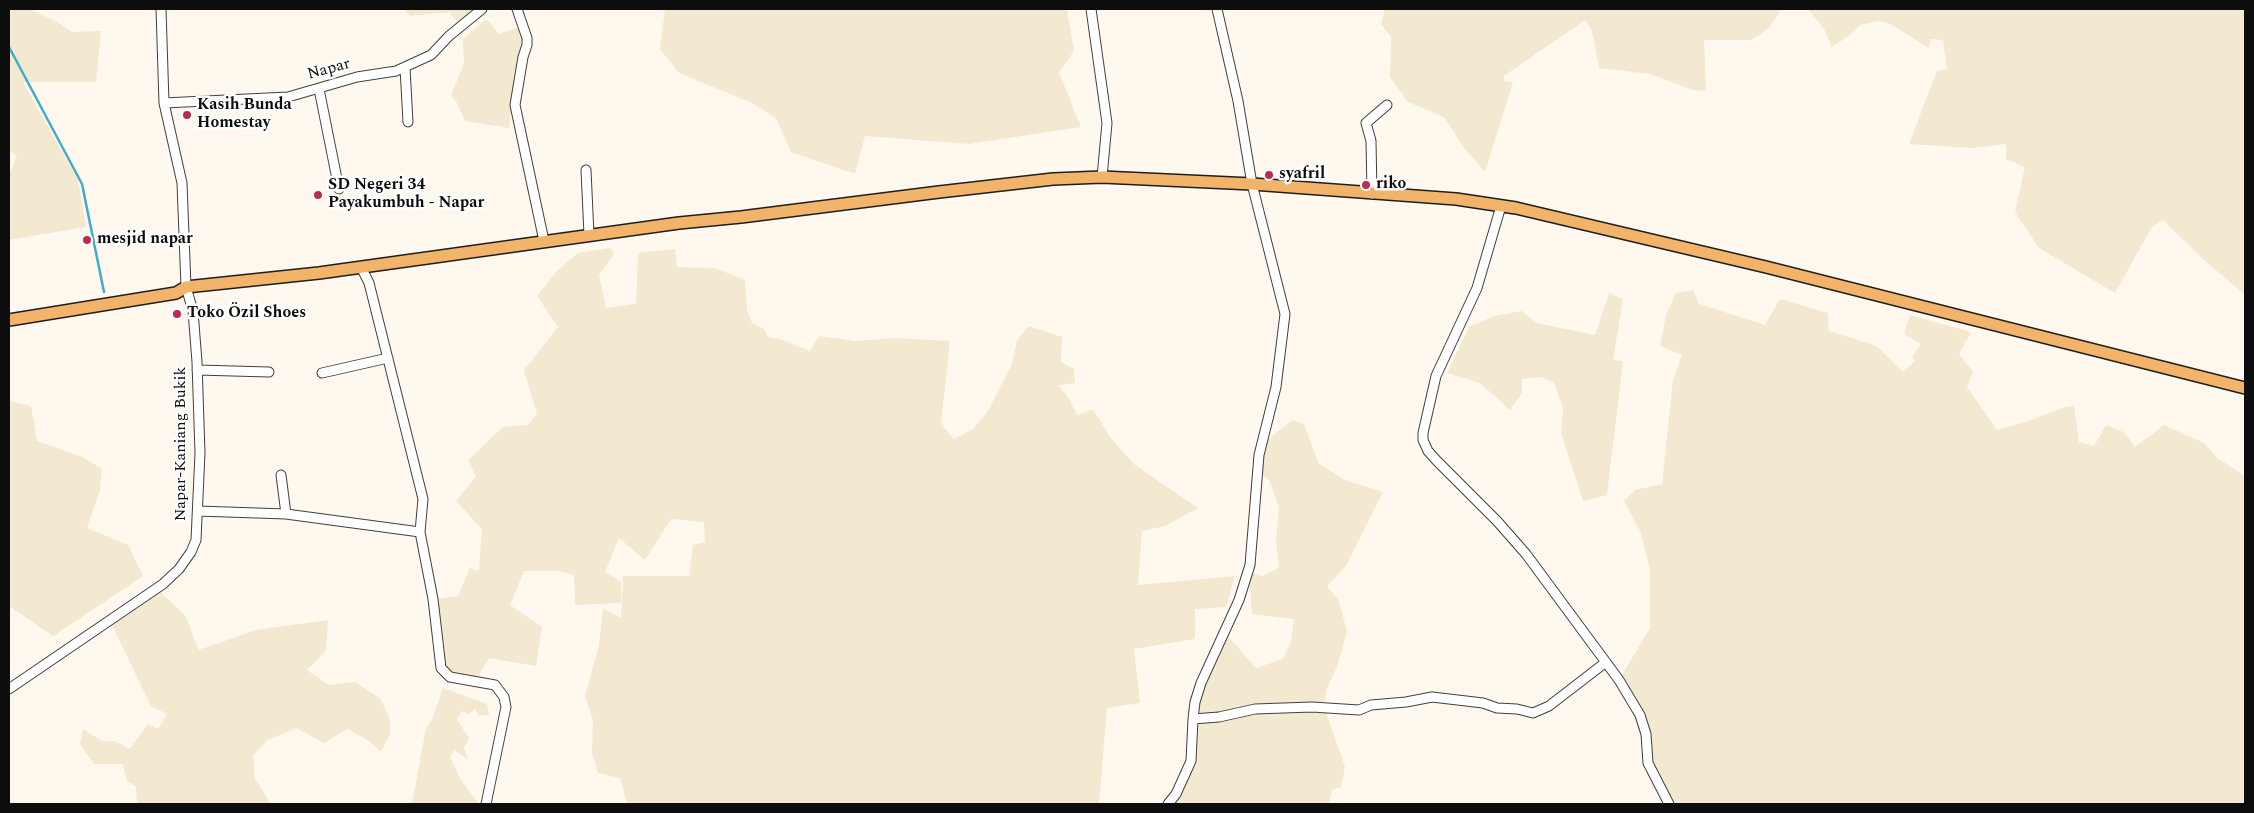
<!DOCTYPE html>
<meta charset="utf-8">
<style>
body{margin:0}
#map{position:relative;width:2254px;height:813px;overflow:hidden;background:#fef8ef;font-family:Spectral,serif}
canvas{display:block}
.frame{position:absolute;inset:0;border:10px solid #0d0d0d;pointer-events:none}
</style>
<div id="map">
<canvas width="2254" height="813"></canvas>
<div class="frame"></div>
</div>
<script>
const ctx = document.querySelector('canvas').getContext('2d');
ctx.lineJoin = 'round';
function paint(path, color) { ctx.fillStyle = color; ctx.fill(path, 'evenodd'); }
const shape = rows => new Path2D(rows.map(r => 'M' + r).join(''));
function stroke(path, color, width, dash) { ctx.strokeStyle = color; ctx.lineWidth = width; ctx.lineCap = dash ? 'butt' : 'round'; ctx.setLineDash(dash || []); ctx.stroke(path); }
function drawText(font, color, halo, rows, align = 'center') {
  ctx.font = font + ' Spectral,serif'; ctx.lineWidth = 5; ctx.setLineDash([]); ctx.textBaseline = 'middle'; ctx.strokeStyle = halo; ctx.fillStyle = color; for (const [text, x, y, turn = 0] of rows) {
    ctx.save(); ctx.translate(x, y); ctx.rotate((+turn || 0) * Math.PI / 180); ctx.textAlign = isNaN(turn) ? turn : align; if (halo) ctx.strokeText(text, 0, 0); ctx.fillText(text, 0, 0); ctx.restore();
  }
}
const farmland = shape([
 [9,9,30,9,55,21,72,32,101,31,96,82,23,82,78,180,86,227,9,240,9,176,17,155,9,151],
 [404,9,482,9,461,26,449,12,410,16],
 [665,9,1067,9,1074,51,1059,72,1081,127,969,144,865,136,855,174,791,152,776,118,752,103,679,73,660,49],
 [1385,9,1781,9,1769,28,1751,40,1704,40,1706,91,1693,90,1650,74,1599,68,1592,31,1585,20,1504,76,1504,81,1513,82,1485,172,1464,148,1444,117,1408,102,1390,77,1391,37,1381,24],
 [1808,9,2245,9,2245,295,2203,259,2163,220,2152,227,2115,293,2039,248,2015,212,2025,167,2006,159,2006,144,1973,148,1909,144,1937,71,1947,69,1943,40,1931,39,1929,48,1890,24,1878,21,1860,25,1850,35,1832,47,1824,29],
 [486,19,499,34,519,27,525,35,523,57,514,83,509,128,465,121,457,103,451,95,464,64,463,39],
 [611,248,614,254,599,275,606,308,636,304,638,253,675,249,677,267,715,268,745,280,747,310,752,323,764,329,768,337,780,339,810,351,819,336,855,341,895,338,950,341,941,424,954,439,973,429,988,411,1012,364,1017,340,1029,326,1062,337,1061,362,1074,369,1075,383,1058,385,1069,399,1077,415,1093,409,1110,437,1135,465,1198,508,1165,526,1142,531,1138,585,1235,576,1226,607,1195,609,1195,639,1134,649,1140,703,1107,708,1099,804,627,804,620,778,598,773,592,753,593,720,585,696,599,645,603,608,621,618,623,576,689,576,693,545,705,542,704,522,671,519,645,560,619,538,605,572,621,582,621,603,575,605,574,575,558,571,524,571,510,605,542,627,536,666,489,658,476,681,450,677,437,639,433,599,458,596,470,568,479,571,482,529,456,501,476,476,468,460,503,427,528,425,537,414,524,370,558,327,537,296,557,271,578,253],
 [1693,290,1699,304,1765,325,1780,299,1828,313,1829,331,1874,345,1884,353,1903,372,1915,361,1912,357,1921,344,1904,334,1910,315,1971,332,1959,354,1973,372,1967,387,1997,430,2026,422,2065,407,2074,406,2079,442,2094,446,2106,425,2124,432,2135,447,2164,425,2204,443,2216,457,2245,476,2245,804,1667,804,1650,767,1627,693,1619,680,1650,628,1650,571,1641,533,1624,501,1635,490,1662,484,1673,380,1682,355,1660,346,1666,315,1676,293],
 [1609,293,1623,299,1613,360,1623,361,1607,495,1583,501,1561,433,1563,408,1554,383,1541,377,1522,379,1522,393,1510,410,1480,383,1447,373,1469,327,1494,316,1522,311,1537,323,1595,335],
 [9,401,31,406,37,441,83,457,102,469,100,490,87,528,128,545,143,576,53,636,9,606],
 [1293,420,1304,424,1319,464,1345,480,1383,492,1346,566,1327,586,1339,601,1347,632,1337,667,1326,690,1324,707,1345,767,1341,787,1332,790,1329,804,1166,804,1191,761,1193,719,1225,633,1256,668,1283,659,1291,641,1294,619,1252,614,1249,572,1262,576,1279,568,1276,541,1279,507,1269,480,1257,472,1262,444],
 [157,589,185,615,199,650,256,630,328,620,326,651,307,670,328,685,355,682,380,698,390,719,390,735,381,752,368,740,347,729,324,743,296,728,268,740,253,755,255,779,271,804,137,804,136,786,127,781,123,764,94,764,80,744,83,729,102,741,115,741,130,749,148,724,158,729,167,714,151,706,110,621],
 [443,688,487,704,489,715,479,716,475,709,469,714,462,711,457,720,469,738,464,748,468,760,455,750,450,757,462,782,479,804,412,804,426,728,432,720]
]);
const stream = shape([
 [9,47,82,184,104,292]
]);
const minor = shape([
 [517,9,527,38,527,45,523,57,515,105,544,241],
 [1091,9,1107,123,1102,177],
 [405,68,408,122],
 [319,89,339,189],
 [164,103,288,97,357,77,396,71,431,55,449,36,482,9],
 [586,170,589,235],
 [1372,194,1371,141,1366,123,1387,105],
 [1501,206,1477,288,1436,376,1423,433,1423,440,1428,451,1437,461,1497,521,1526,554,1619,680,1640,715,1646,734,1648,763,1669,804],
 [361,267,369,283,423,499,420,532,433,599,441,668,450,677,495,685,504,697,506,707,486,804],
 [197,370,269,372],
 [322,373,388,358],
 [281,475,286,514],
 [198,511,286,514,420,532],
 [9,689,163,584,179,569,191,552,196,540,200,453,197,362,193,311,186,287,182,183,164,103,161,9],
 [1193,719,1219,717,1255,709,1312,707,1359,710,1371,705,1406,702,1432,697,1483,703,1497,708,1517,709,1533,713,1549,706,1606,662],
 [1168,804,1176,794,1191,761,1193,719,1195,702,1201,683,1239,600,1250,565,1259,455,1276,387,1285,314,1252,184,1238,101,1217,9]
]);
const major = shape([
 [9,320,176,293,186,287,319,273,679,223,741,217,939,192,1053,179,1102,177,1252,184,1456,199,1516,208,1766,267,2245,388]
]);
const markers = [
 [187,115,5,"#b72c50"],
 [1269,175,5,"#b72c50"],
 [1366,185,5,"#b72c50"],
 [318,195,5,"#b72c50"],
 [87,240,5,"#b72c50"],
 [177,314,5,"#b72c50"]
];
const streetNames = [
 ["Napar",329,70,-15],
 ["Napar-Kaniang Bukik",182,444,-90]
];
const poiNames = [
 ["Kasih Bunda",197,106],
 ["Homestay",197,124],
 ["syafril",1279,175],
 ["riko",1376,185],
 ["SD Negeri 34",328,186],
 ["Payakumbuh - Napar",328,204],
 ["mesjid napar",97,240],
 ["Toko Özil Shoes",187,314]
];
paint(farmland, '#f3e9d0');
stroke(stream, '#40aec7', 2.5);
stroke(minor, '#404040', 11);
stroke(major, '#1e1e1e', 14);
stroke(minor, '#fff', 9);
stroke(major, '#f2b46b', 11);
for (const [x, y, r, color] of markers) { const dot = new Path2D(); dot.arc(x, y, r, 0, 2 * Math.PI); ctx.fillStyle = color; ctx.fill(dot); stroke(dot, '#fff', 2); }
drawText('16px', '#0d0d0d', '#fff', streetNames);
drawText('bold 16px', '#0d0d0d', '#fff', poiNames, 'left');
</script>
